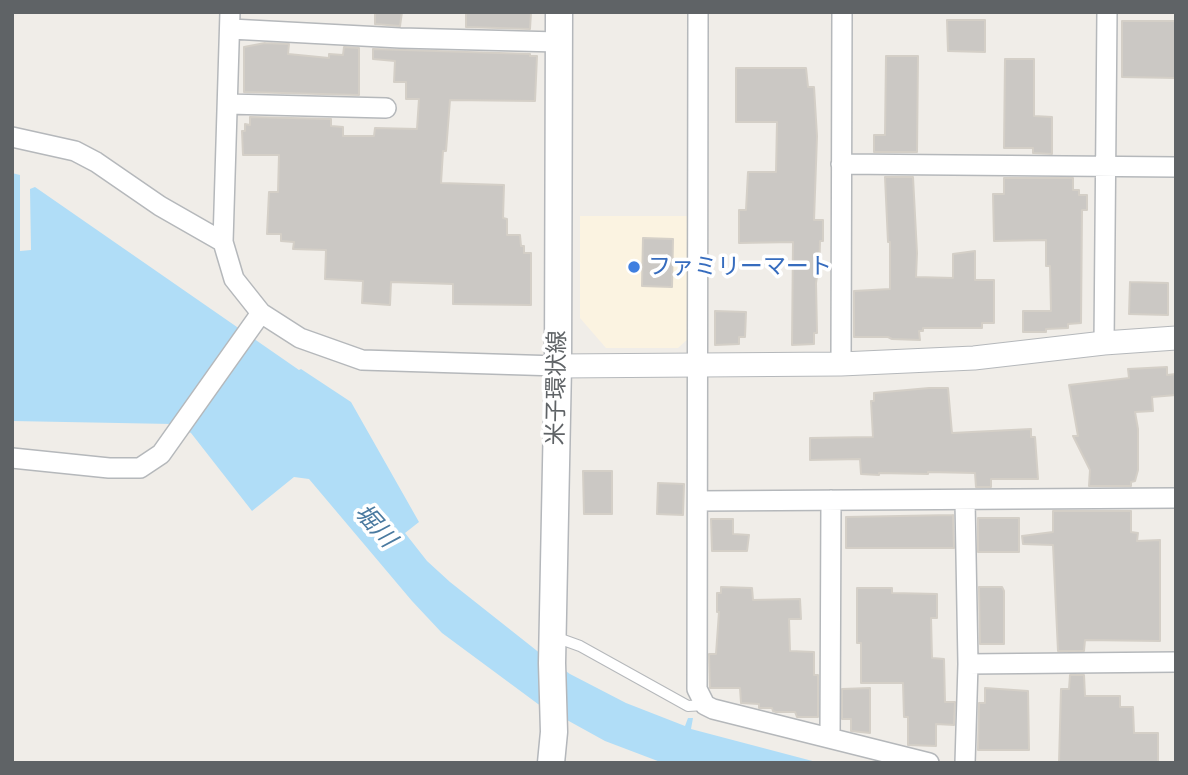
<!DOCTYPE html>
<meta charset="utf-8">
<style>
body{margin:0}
#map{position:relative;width:1188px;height:775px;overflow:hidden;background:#f0ede8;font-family:Cabin,sans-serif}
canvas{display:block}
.frame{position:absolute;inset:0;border:14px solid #5f6366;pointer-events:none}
</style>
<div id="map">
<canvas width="1188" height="775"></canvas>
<div class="frame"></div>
</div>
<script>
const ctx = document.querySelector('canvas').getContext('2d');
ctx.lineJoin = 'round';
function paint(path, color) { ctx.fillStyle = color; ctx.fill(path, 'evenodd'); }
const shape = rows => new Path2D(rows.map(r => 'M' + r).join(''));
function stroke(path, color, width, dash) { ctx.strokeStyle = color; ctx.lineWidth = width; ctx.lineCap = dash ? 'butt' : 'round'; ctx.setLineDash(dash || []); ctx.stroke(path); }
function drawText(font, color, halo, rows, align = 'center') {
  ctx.font = font + ' Cabin,"Noto Sans JP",sans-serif'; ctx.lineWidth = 7; ctx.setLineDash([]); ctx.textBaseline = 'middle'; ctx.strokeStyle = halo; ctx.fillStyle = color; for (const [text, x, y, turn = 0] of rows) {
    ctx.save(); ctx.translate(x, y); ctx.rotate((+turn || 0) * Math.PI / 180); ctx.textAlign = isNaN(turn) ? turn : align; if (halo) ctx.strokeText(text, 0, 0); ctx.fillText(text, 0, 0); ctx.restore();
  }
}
const commercial = shape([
 [580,216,689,216,689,338,678,348,606,348,580,318]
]);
const water = shape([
 [12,173,20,175,20,251,31,250,30,189,35,187,299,370,301,369,351,402,419,522,405,533,427,561,450,582,541,654,570,674,626,703,685,726,688,718,693,718,691,729,820,763,663,763,605,741,538,704,442,633,412,601,309,479,294,477,252,511,191,433,172,424,12,421]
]);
const building = shape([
 [375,12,402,12,400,26,375,24,375,12],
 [466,12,531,12,530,29,466,27,466,12],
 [947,20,985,20,985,52,948,51,947,20],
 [1122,21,1176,21,1176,78,1122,77,1122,21],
 [265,43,289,44,288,54,329,58,329,54,343,55,344,47,359,48,359,95,244,92,244,47,265,43],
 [373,49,530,54,530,56,537,56,535,101,450,100,446,151,443,151,441,183,504,185,503,218,507,219,507,235,520,235,521,246,524,246,524,253,531,253,531,305,453,304,453,284,391,282,390,305,362,303,363,281,325,279,326,250,293,249,294,242,281,241,281,234,267,234,269,192,278,192,279,155,243,155,242,131,245,131,245,124,250,125,250,117,331,119,331,126,343,127,343,136,374,136,375,128,417,129,419,99,406,99,406,82,394,82,395,61,373,59,373,49],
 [886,56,918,56,917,152,874,152,874,135,885,135,886,56],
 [1005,59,1034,59,1034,116,1052,117,1052,154,1033,153,1033,148,1004,148,1005,59],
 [736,68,806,68,808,87,814,87,817,136,814,220,823,220,823,241,820,241,819,276,817,276,816,283,817,333,814,333,814,344,792,345,793,242,739,243,739,210,746,210,748,172,776,172,777,122,736,122,736,68],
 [885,177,913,177,917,253,916,277,953,278,953,254,975,251,975,280,994,280,994,323,982,323,982,328,923,328,923,331,919,331,920,340,892,339,888,337,854,337,854,291,890,289,890,242,888,242,885,177],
 [1004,178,1073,178,1073,190,1079,190,1079,195,1087,195,1087,210,1082,210,1081,323,1068,324,1068,328,1046,329,1046,332,1023,332,1023,311,1051,311,1050,266,1046,266,1046,240,994,241,993,194,1004,194,1004,178],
 [643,238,673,239,672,287,642,286,643,238],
 [1130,282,1168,283,1168,315,1129,314,1130,282],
 [715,311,746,312,745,337,739,337,739,344,715,345,715,311],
 [1167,367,1167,375,1176,374,1176,395,1152,397,1153,411,1135,412,1138,429,1138,470,1135,481,1131,482,1131,486,1089,486,1090,470,1073,436,1078,436,1069,385,1129,378,1128,369,1167,367],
 [929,388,948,388,952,433,1031,429,1031,437,1035,437,1038,479,991,479,991,487,976,487,975,473,928,472,928,474,879,473,879,475,861,474,860,459,810,460,810,438,873,437,871,401,874,401,874,393,929,388],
 [583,471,612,471,612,514,584,514,583,471],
 [658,483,684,484,683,515,657,514,658,483],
 [1053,511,1131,511,1131,532,1138,533,1137,541,1160,540,1160,641,1085,640,1084,651,1058,651,1053,545,1023,544,1022,536,1053,532,1053,511],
 [953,515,954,548,846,548,846,517,953,515],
 [978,518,1019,518,1019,552,978,552,978,518],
 [711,519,733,519,733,534,749,535,747,551,712,551,711,519],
 [721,587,752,588,753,600,800,599,801,619,789,619,790,651,814,652,814,675,818,675,818,717,797,717,795,712,776,712,773,711,772,708,759,708,759,704,741,703,740,688,710,688,709,654,716,654,719,612,717,612,717,593,721,593,721,587],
 [979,587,1002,587,1004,591,1004,644,980,644,979,587],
 [857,588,892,588,892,593,937,594,937,618,931,618,932,658,944,659,945,702,955,702,954,725,936,724,936,746,908,745,908,717,904,717,903,683,861,683,861,643,857,643,857,588],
 [1070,675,1084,675,1085,696,1120,696,1120,707,1133,707,1134,733,1158,733,1158,763,1059,763,1061,689,1069,689,1070,675],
 [870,688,870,733,851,731,851,719,842,719,842,689,870,688],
 [985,688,1028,691,1029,750,978,750,979,703,985,703,985,688]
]);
const service = shape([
 [555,637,580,646,688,706,705,705]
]);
const minor = shape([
 [230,12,223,242,234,279,261,313,300,338,362,360,558,366],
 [698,12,697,689,705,705,713,709,929,763],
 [231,29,400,38,558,42],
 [228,104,386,108],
 [12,137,75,151,96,162,160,206,223,242],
 [841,164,1176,167],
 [1104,343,1107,12],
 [841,364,842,12],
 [12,458,109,468,140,468,161,454,261,313],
 [698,501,1176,498],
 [968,664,1176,662],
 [830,737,831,500],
 [965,763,968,664,965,501]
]);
const tertiary = shape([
 [558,366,841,364,974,358,1104,343,1176,338]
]);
const secondary = shape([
 [551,763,554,732,552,663,558,366,559,12]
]);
const markers = [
 [634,267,7,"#3f7fe0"]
];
const shopNames = [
 ["ファミリーマート",648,267]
];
const streetNames = [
 ["米子環状線",557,388,-89]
];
const waterNames = [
 ["堀川",375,526,48]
];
paint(commercial, '#fbf3e1');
paint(water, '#b0ddf7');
paint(building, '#cbc8c4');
stroke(building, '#d4cfc7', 2);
stroke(service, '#b5b8bb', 12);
stroke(minor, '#b5b8bb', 22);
stroke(tertiary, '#b5b8bb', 25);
stroke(secondary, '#b4b7bb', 29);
stroke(service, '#fff', 10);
stroke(minor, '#fff', 19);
stroke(tertiary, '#fff', 23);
stroke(secondary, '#fff', 26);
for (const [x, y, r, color] of markers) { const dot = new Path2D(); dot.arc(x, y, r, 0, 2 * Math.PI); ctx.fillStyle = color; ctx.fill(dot); stroke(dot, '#fff', 2.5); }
drawText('23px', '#366cbe', '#fff', shopNames, 'left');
drawText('23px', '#5f6366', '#fff', streetNames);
drawText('italic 24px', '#4a7aa0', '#fff', waterNames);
</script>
